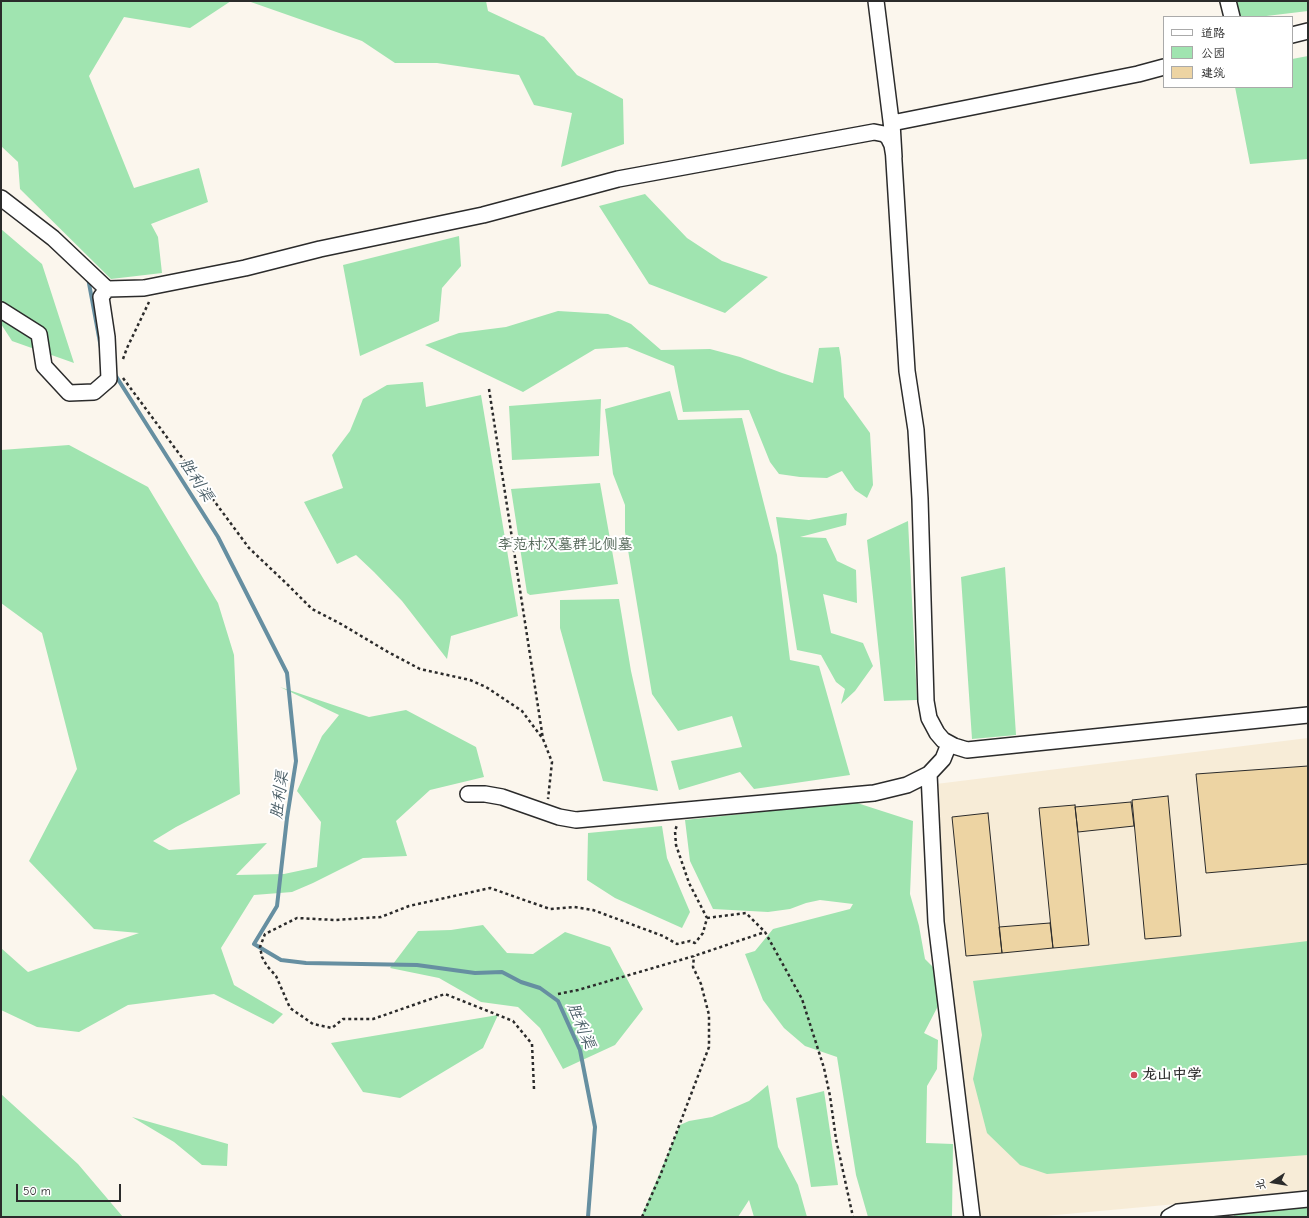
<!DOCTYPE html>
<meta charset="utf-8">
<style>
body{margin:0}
#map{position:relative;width:1309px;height:1218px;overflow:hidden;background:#fbf6ed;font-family:"Comic Neue","LXGW WenKai TC",sans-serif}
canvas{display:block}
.frame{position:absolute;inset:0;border:2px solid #2b2b2b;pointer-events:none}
.legend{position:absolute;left:1163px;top:16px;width:130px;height:72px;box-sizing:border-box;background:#fff;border:1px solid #aaa;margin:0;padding:5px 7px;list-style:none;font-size:12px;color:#2b2b2b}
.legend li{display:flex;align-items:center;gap:8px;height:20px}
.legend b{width:20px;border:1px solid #aaa}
.north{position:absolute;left:1253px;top:1162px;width:40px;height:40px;-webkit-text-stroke:3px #fff;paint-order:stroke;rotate:258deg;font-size:11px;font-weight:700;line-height:16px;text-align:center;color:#2b2b2b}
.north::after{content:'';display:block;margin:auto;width:14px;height:18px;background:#2b2b2b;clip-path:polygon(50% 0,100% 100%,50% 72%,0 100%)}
.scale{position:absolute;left:16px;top:1184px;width:105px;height:18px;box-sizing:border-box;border:2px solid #2b2b2b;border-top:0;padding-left:5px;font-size:12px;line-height:14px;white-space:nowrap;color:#2b2b2b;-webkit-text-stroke:3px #fff;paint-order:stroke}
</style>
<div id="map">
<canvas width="1309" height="1218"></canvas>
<div class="frame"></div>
<ul class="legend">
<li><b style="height:5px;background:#fff"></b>道路</li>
<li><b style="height:11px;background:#a0e4b0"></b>公园</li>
<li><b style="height:11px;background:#edd4a3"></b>建筑</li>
</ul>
<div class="north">北</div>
<div class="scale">50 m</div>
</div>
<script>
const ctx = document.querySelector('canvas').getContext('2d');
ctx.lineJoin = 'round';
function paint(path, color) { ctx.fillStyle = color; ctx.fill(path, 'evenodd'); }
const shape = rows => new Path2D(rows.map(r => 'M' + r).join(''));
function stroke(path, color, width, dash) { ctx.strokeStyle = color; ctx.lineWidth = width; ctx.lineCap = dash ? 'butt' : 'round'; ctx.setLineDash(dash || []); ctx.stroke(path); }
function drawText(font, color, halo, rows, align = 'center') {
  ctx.font = font + ' "Comic Neue","LXGW WenKai TC",sans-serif'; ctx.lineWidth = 4; ctx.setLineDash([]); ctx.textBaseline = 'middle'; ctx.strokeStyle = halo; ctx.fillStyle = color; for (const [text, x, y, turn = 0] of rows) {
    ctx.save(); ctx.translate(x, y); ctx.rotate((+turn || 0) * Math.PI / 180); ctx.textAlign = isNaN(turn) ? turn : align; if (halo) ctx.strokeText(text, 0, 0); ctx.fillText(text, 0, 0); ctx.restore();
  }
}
const built = shape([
 [1308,738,1308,1192,1034,1217,976,1217,947,958,936,784]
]);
const green = shape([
 [1,1,231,1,190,28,124,17,89,76,134,188,199,168,208,202,151,224,158,237,162,273,111,279,20,189,18,162,1,146],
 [248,1,486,1,488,11,544,37,577,75,623,99,624,144,561,167,572,113,534,105,519,75,437,63,395,63,362,41],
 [1231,1,1308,1,1308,11,1258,17,1235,17],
 [1308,56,1308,159,1250,164,1235,87,1292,87,1292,59],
 [645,194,687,238,722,261,768,277,725,313,649,284,599,206],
 [1,229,42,264,74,363,12,341,1,324],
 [459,236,461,266,442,288,439,321,360,356,343,265],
 [558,311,608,314,631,324,661,350,710,349,740,357,782,373,813,383,819,348,839,347,841,358,844,397,870,433,873,485,867,498,855,490,842,471,827,478,800,477,779,474,770,462,749,410,683,412,674,366,627,347,595,349,523,392,425,345,459,333,506,327],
 [423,382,426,407,481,395,518,616,451,636,447,659,402,601,374,572,356,555,337,564,304,502,343,488,332,455,350,431,363,399,387,385],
 [670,391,678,420,742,418,777,555,790,660,819,666,850,775,754,789,740,772,679,790,671,761,742,747,732,716,678,731,652,694,625,532,625,505,613,474,605,409],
 [601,399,599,456,512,460,509,406],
 [69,445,148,487,218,603,234,655,240,794,176,827,153,841,169,850,267,843,236,875,284,874,317,867,321,822,297,791,322,736,339,715,280,687,369,717,406,710,476,747,484,777,430,790,396,821,407,856,363,858,313,883,292,892,254,895,221,948,234,985,283,1014,273,1024,214,994,128,1005,79,1032,37,1027,1,1010,1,948,28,972,139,933,94,929,29,861,77,769,42,633,1,603,1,450],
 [600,483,618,584,530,595,527,593,511,489],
 [847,513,846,525,800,537,826,538,837,561,856,570,857,603,823,594,831,633,863,643,873,666,855,691,841,704,845,689,836,682,821,655,797,650,776,517,809,520],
 [908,521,917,700,884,701,867,540],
 [1005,567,1016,735,972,739,961,577],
 [619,599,631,671,658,791,603,781,560,628,560,600],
 [854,802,913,821,910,894,919,926,925,959,934,968,938,1006,924,1033,938,1040,937,1069,927,1086,926,1143,953,1144,952,1216,943,1217,868,1217,856,1175,837,1057,805,1046,784,1028,763,1000,745,954,755,951,773,929,850,909,853,904,820,900,806,903,790,909,768,912,713,909,690,861,685,820],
 [662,826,667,858,690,912,682,928,615,898,587,880,588,833],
 [483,925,507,953,533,954,565,932,610,947,643,1009,615,1045,563,1069,540,1028,518,1007,481,1002,439,978,390,968,418,931,451,930],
 [1308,941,1308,1155,1047,1174,1020,1165,987,1133,973,1079,982,1035,973,981],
 [498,1015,483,1048,400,1098,363,1092,331,1043],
 [768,1085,778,1147,798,1185,807,1217,754,1217,749,1200,738,1217,641,1217,680,1125,689,1121,712,1117,749,1101],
 [824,1091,838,1185,811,1187,796,1098],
 [1,1094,78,1164,123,1217,1,1217],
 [132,1117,228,1144,227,1166,202,1165,174,1142],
 [1308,1207,1308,1217,1234,1217,1234,1211]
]);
const stream = shape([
 [88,278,101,348],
 [114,373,218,537,287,673,296,761,287,818,277,906,254,944,281,960,306,963,417,965,475,973,502,972,521,982,540,988,558,1001,580,1050,595,1127,588,1217]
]);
const building = shape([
 [1308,766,1308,864,1206,873,1196,774,1308,766],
 [1168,796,1181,936,1145,939,1132,800,1168,796],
 [1131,802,1134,826,1078,832,1075,807,1131,802],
 [1075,805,1089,945,1053,948,1039,808,1075,805],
 [988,813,1002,953,966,956,952,817,988,813],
 [1050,923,1053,948,1002,953,999,927,1050,923]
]);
const path = shape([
 [123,359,127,348,149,302],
 [123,378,249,548,288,585,312,609,341,624,388,652,420,669,470,680,486,687,522,711,543,739,552,762,548,799],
 [489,389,543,739],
 [707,918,746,913,765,932,802,999,824,1068,830,1096,836,1139,853,1217],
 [558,994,578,990,694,956,765,932],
 [534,1089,532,1044,513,1021,445,994,373,1019,343,1019,332,1028,313,1024,290,1008,276,976,267,966,262,957,260,947,265,934,297,918,335,920,381,917,409,906,490,888,550,909,574,907,593,910,663,936,677,944,690,941,695,943,703,933,707,918,689,883,676,845,675,831,677,825],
 [642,1217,660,1176,709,1047,709,1015,701,984,693,967,694,956]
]);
const minor = shape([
 [876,1,892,129,907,371,916,430,920,499,926,701,929,718,937,733,943,740,954,746,967,750,1308,715],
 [1228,1,1232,17],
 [1292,35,1308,31],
 [1,198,53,238,107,289],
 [1,310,39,334,44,366,69,393,94,392,109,379,107,337,101,297,107,289,144,288,245,268,320,249,483,215,618,179,874,132,884,134,888,137,892,145,894,157,892,123,1138,74,1164,67],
 [929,774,936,922,972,1217],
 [468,794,485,794,502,797,559,817,576,820,874,793,907,785,929,774,943,759,949,744],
 [1169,1217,1178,1212,1308,1199]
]);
const markers = [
 [1134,1075,4,"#d1495b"]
];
const parkNames = [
 ["李范村汉墓群北侧墓",565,545]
];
const poiNames = [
 ["龙山中学",1142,1075]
];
const waterNames = [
 ["胜利渠",196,480,57],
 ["胜利渠",280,795,-82],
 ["胜利渠",581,1026,68]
];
paint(built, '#f7ecd7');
paint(green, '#a0e4b0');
stroke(stream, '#668fa1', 4);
paint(building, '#edd4a3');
stroke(building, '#2b2b2b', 1);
stroke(minor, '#2b2b2b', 18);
stroke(path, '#2b2b2b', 2.5, [3, 3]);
stroke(minor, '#fff', 15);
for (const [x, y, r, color] of markers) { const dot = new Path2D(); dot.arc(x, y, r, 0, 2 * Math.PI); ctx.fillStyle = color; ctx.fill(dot); stroke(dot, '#fff', 1.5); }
drawText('15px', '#4e6253', '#fff', parkNames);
drawText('bold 15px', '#2b2b2b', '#fff', poiNames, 'left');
drawText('italic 16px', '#495d66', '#fff', waterNames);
</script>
